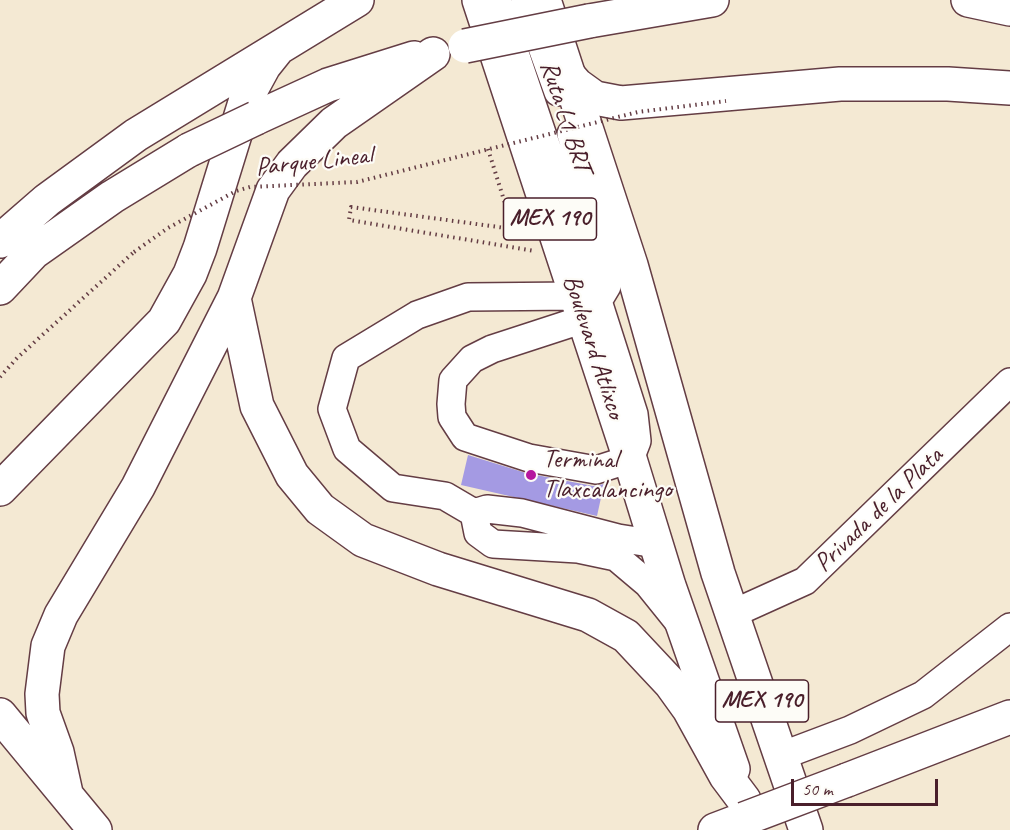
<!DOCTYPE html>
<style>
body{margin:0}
#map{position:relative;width:1010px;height:830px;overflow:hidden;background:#f4e9d3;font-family:Caveat,sans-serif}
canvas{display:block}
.scale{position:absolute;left:791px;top:779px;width:147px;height:27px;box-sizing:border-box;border:3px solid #4a1f2b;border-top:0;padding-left:8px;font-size:18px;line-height:21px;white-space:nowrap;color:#4a1f2b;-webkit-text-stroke:4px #fdfcf7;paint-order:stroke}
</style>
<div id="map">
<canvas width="1010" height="830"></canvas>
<div class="scale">50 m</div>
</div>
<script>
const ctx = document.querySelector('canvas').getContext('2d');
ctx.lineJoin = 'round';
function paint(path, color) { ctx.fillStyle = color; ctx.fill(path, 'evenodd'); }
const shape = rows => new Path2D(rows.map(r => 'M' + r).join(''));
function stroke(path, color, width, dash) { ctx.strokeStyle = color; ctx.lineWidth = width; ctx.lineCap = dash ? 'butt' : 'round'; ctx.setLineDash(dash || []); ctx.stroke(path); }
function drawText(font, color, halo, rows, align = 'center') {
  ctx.font = font + ' Caveat,sans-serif'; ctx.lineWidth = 4.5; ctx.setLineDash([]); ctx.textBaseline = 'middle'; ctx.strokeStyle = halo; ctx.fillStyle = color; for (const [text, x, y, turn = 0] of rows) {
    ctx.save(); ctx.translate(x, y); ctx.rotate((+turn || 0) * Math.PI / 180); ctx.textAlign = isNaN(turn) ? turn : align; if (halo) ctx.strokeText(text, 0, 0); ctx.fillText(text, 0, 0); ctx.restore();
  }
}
const building = shape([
 [468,455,526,473,593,486,604,484,597,516,461,485]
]);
const path = shape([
 [488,149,513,229,351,207,349,220,535,251],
 [0,377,17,358,134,252]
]);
const minor = shape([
 [497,0,566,204,584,260,598,301,634,414,637,441,630,459,596,470,529,458,465,437,452,417,451,404,453,380,472,359,492,349,578,321,598,301,607,286,611,262,571,134],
 [525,0,558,92],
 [474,513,445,496,393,488,347,449,332,409,346,358,417,315,468,297,576,296],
 [656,544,618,538,522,513,487,509,474,513,478,533,493,544,578,549,616,557,648,584,677,620],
 [732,614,805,581,1010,382],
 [781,756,850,730,923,695,1010,627]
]);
const major = shape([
 [479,0,630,459,669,586,733,769],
 [544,0,631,265,718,573,806,830]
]);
const highway = shape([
 [968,0,1010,9],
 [589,21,712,0],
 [433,54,334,123,292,164,273,190,234,298,257,406,292,475,320,509,363,540,438,569,588,615,626,636,671,684,689,709,726,776,744,800],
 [570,77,577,85,595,98,621,103,840,84,948,84,1010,88],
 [256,118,328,85,414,58],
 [0,241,47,200,136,135,357,0],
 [0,288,34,252,112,197,189,150],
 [0,489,164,321,190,274,200,248,246,99,264,66,276,51],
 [0,715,95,830],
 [847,780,1010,717],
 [66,793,57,752,43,713,42,694,48,646,61,615,138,487,234,298],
 [715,830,744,819]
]);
const pathBridge = shape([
 [134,252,168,228,236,191,250,187,357,182,638,112,726,101]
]);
const highwayBridge = shape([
 [465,46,589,21],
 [189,150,256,118],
 [744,819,847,780]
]);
const markers = [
 [531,475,6,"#b5179e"]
];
const shields = [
 [550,219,93],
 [762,701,93]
];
const shieldNames = [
 ["MEX 190",550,219],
 ["MEX 190",762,701]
];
const streetNames = [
 ["Ruta L1 BRT",565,117,72],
 ["Parque Lineal",314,162,-6],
 ["Boulevard Atlixco",593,347,72],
 ["Privada de la Plata",879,510,-44]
];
const poiNames = [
 ["Terminal",543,460],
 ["Tlaxcalancingo",543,490]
];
paint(building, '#a49ae3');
stroke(minor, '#643d44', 30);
stroke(major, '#643d44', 36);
stroke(highway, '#643d44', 36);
stroke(path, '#643d44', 4, [1.5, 4.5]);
stroke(minor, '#fff', 27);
stroke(major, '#fff', 33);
stroke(highway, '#fff', 33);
stroke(highwayBridge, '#643d44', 36, []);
stroke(pathBridge, '#643d44', 4, [1.5, 4.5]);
stroke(highwayBridge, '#fff', 33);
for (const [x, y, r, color] of markers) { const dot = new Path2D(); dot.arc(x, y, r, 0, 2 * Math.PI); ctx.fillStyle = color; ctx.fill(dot); stroke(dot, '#fdfcf7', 2); }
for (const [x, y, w] of shields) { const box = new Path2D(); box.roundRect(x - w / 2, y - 21, w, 42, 4.5); ctx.fillStyle = '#fdfcf7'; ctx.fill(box); stroke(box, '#4a1f2b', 1.5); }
drawText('bold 24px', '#4a1f2b', null, shieldNames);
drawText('26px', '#4a1f2b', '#fdfcf7', streetNames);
drawText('26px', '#4a1f2b', '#fdfcf7', poiNames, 'left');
</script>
